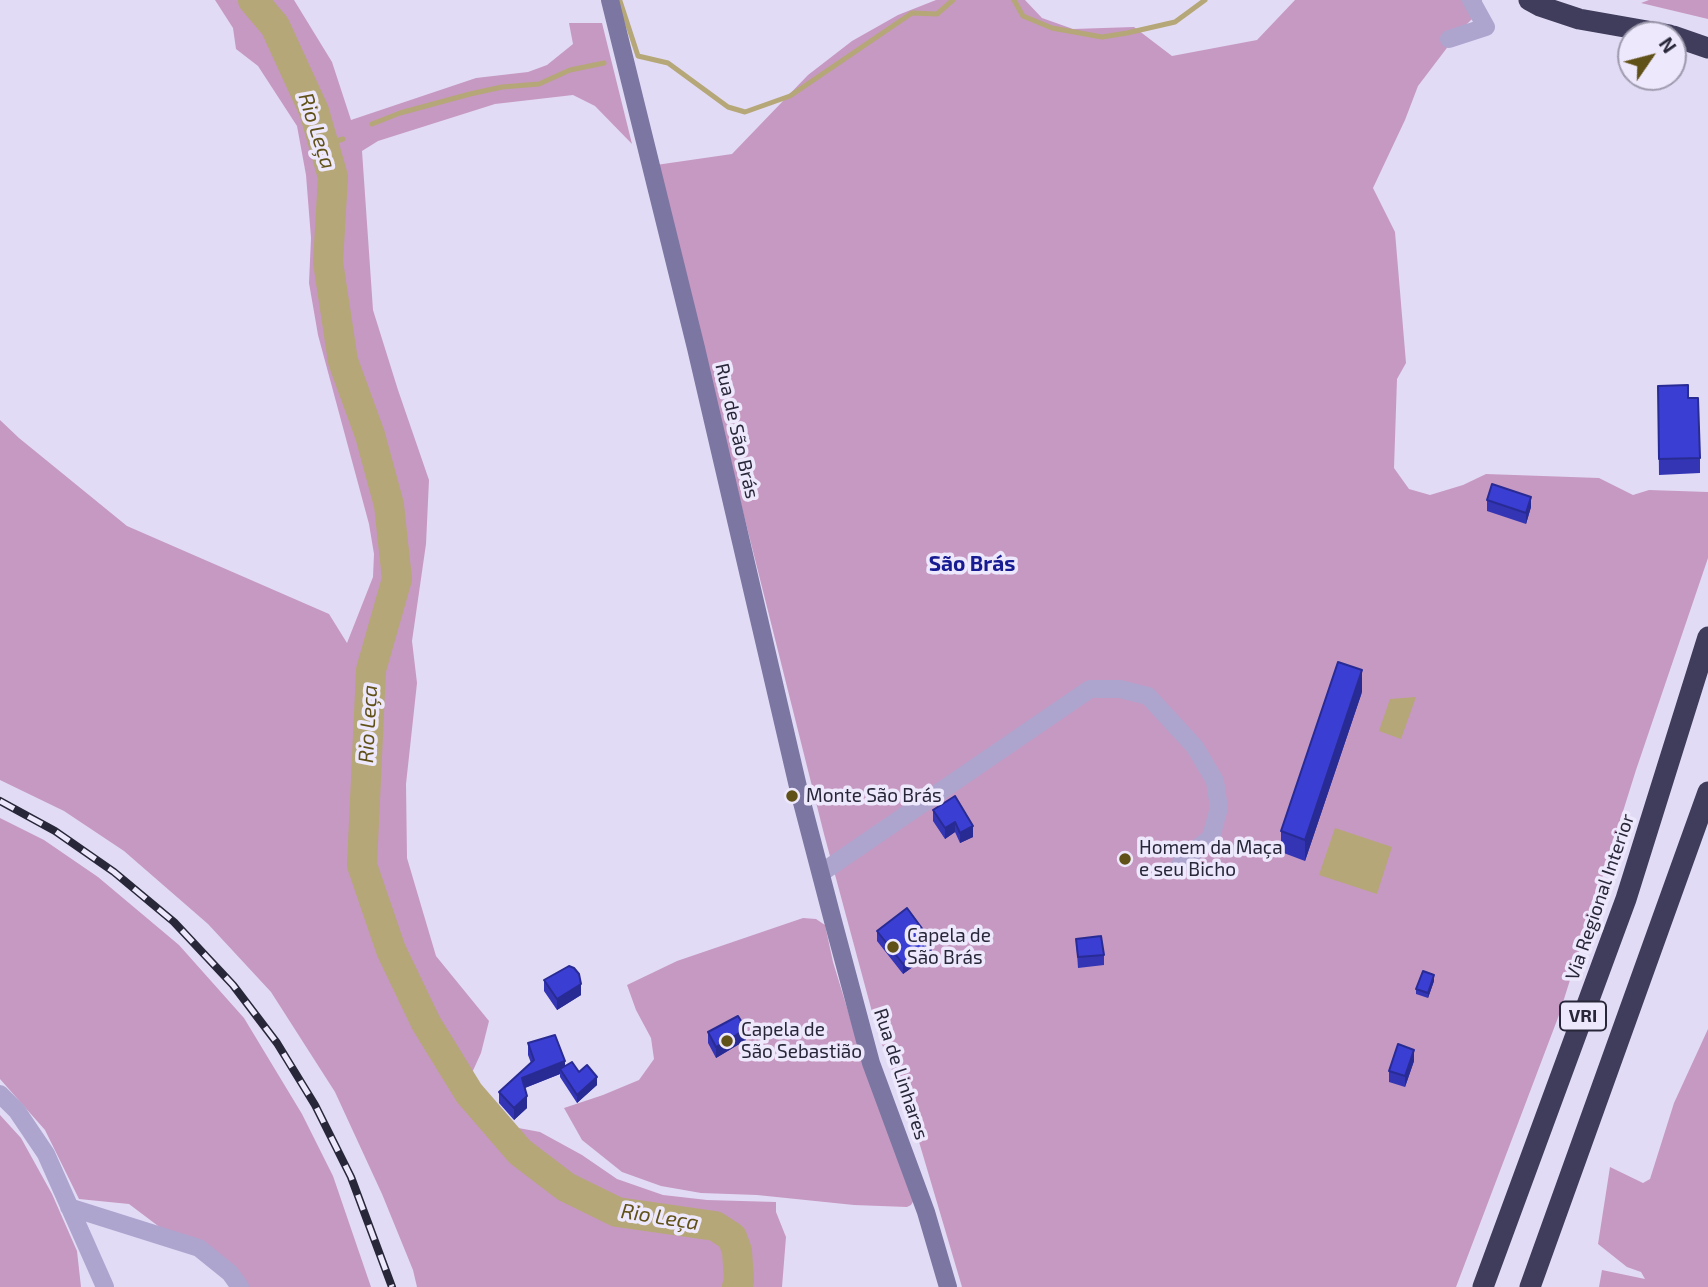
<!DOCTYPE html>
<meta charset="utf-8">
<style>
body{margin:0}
#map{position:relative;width:1708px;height:1287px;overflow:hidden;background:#e2dbf5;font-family:"Exo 2",sans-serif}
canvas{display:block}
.north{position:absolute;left:1617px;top:21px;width:70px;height:70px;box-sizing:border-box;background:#eee8fc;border:2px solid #9f9bae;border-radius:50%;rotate:55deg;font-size:19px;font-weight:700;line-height:28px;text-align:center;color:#282739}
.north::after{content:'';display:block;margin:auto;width:24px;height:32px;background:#605118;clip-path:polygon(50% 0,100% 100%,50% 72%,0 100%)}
</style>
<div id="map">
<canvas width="1708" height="1287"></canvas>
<div class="north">N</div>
</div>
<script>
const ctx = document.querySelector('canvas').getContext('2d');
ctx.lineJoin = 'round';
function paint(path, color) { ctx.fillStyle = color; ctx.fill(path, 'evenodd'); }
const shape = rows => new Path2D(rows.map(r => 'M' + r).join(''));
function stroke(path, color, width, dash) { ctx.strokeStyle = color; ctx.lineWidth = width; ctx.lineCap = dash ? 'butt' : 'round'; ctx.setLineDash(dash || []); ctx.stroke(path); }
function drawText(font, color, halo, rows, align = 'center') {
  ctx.font = font + ' "Exo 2",sans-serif'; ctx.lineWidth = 7; ctx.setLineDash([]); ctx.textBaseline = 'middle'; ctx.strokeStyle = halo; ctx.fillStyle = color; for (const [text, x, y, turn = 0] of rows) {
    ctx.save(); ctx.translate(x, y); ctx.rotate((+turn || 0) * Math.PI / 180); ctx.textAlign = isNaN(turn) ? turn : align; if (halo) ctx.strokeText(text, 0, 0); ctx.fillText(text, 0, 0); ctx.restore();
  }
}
const green = shape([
 [215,0,294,0,332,62,351,120,476,78,528,72,547,65,573,44,569,23,602,23,632,144,595,106,573,95,495,104,378,141,362,151,373,310,398,390,429,480,426,544,412,641,417,683,406,784,407,858,436,956,489,1021,481,1053,471,1075,513,1127,540,1132,582,1155,617,1179,663,1195,707,1200,776,1202,776,1212,786,1237,782,1287,417,1287,413,1270,382,1194,335,1092,271,992,208,924,124,851,64,811,0,780,0,420,19,438,127,526,329,614,347,643,373,577,374,554,369,524,318,335,309,283,311,238,306,175,297,126,258,66,236,49,233,28],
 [936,0,1025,0,1042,18,1073,29,1134,27,1172,56,1257,40,1295,0,1482,0,1479,12,1459,32,1418,86,1405,120,1373,188,1395,232,1406,363,1397,379,1394,468,1409,489,1430,495,1463,485,1486,474,1599,478,1633,495,1649,490,1708,492,1708,558,1636,770,1559,1015,1456,1287,962,1287,917,1135,878,1034,824,834,656,165,732,154,808,75,852,41,898,15],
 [1649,0,1708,0,1708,19,1641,3],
 [0,818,44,840,98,877,179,945,244,1018,302,1114,333,1176,371,1287,239,1287,129,1204,79,1199,45,1130,0,1079],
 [803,918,816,919,825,925,833,962,870,1083,914,1200,911,1205,907,1207,854,1205,757,1195,701,1193,661,1186,622,1172,582,1140,564,1108,603,1095,639,1080,654,1059,651,1038,636,1010,627,985,677,961],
 [1708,1029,1708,1287,1599,1287,1602,1270,1645,1279,1641,1272,1627,1267,1598,1244,1610,1167,1643,1183,1650,1179,1674,1103],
 [0,1115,21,1138,52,1194,77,1251,81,1287,0,1287]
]);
const water = shape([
 [1416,697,1401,739,1379,731,1390,699],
 [1335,828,1392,847,1377,894,1319,875]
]);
const stream = shape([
 [1014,0,1023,16,1052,28,1102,37,1127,33,1175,22,1205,0],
 [620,1,638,56,668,63,728,107,745,112,790,96,912,13,937,14,953,0],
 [372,124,400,113,470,94,502,87,539,84,570,70,604,63],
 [324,145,343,139]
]);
const river = shape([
 [253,0,275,26,314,111,333,177,328,262,343,361,370,435,389,505,397,579,371,670,362,865,391,950,426,1023,469,1093,520,1152,566,1187,617,1212,715,1226,732,1237,737,1251,739,1281,737,1287]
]);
const minor = shape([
 [1449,39,1486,27,1471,0],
 [821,873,1090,689,1120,689,1148,696,1195,747,1215,781,1219,808,1211,837,1181,863],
 [0,1094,17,1111,46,1154,105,1287],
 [69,1207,199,1248,230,1273,240,1287]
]);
const secondary = shape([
 [610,0,696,348,799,791,833,921,871,1063,926,1212,948,1287]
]);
const motorway = shape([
 [1529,0,1540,6,1579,19,1670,35],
 [1673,36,1708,48],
 [1483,1287,1626,899,1708,637],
 [1530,1287,1708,792]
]);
const rail = shape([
 [0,801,55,831,114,872,174,922,233,985,277,1043,315,1105,351,1177,392,1287]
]);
const wall = shape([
 [1658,386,1688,398,1700,458,1700,473,1659,475],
 [1487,500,1531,507,1526,524,1487,511],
 [1362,692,1305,861,1281,852,1281,831],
 [955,796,973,837,960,843,955,832,945,839,933,821,933,810],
 [877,931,932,953,903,974,877,941],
 [1076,939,1104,955,1104,965,1078,968],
 [544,980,581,995,557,1010,544,991],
 [1434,981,1428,998,1416,994,1416,989],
 [708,1032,746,1040,716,1058,708,1043],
 [528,1043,565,1066,579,1072,597,1085,577,1103,560,1077,560,1074,525,1088,527,1108,514,1120,499,1103,499,1092,531,1063,528,1055],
 [1414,1061,1405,1087,1389,1082,1389,1071]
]);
const shadedWall = shape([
 [1531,497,1531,507,1526,524,1526,513],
 [1362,670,1362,692,1305,861,1305,840],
 [955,822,955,832,945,839,945,828],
 [973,826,973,837,960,843,960,833],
 [932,942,932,953,903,974,903,964],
 [1434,975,1434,981,1428,998,1428,993],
 [581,984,581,995,557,1010,557,999],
 [746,1029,746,1040,716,1058,716,1047],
 [1414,1050,1414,1061,1405,1087,1405,1076],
 [565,1061,565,1072,560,1069,560,1074,522,1089,522,1078],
 [597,1077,597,1085,577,1103,577,1095],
 [527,1096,527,1108,514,1120,514,1108]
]);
const building = shape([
 [1688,385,1688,398,1698,398,1700,458,1659,459,1658,386,1688,385],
 [1492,484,1531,497,1526,513,1487,500,1492,484],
 [1338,662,1362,670,1305,840,1281,831,1338,662],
 [955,796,973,826,960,833,955,822,945,828,933,810,955,796],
 [907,908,932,942,903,964,877,931,907,908],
 [1101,936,1104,955,1078,957,1076,939,1101,936],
 [569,966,574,968,579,974,581,984,557,999,544,980,569,966],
 [1423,971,1434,975,1428,993,1416,989,1423,971],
 [738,1016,746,1029,716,1047,708,1032,738,1016],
 [555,1035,565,1061,522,1078,527,1096,514,1108,499,1092,534,1060,528,1043,555,1035],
 [1398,1044,1414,1050,1405,1076,1389,1071,1398,1044],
 [572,1062,579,1072,587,1065,597,1077,577,1095,560,1069,572,1062]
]);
const markers = [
 [792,796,7,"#605118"],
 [1125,859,7,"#605118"],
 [893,947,7,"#605118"],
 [727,1041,7,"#605118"]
];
const shields = [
 [1583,1016,46]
];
const shieldNames = [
 ["VRI",1583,1016]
];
const streetNames = [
 ["Rua de São Brás",737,431,77],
 ["Via Regional Interior",1600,897,-71],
 ["Rua de Linhares",901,1074,72]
];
const poiNames = [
 ["Monte São Brás",806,796],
 ["Homem da Maça",1139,848],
 ["e seu Bicho",1139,870],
 ["Capela de",907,936],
 ["São Brás",907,958],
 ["Capela de",741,1030],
 ["São Sebastião",741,1052]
];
const waterNames = [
 ["Rio Leça",317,131,72],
 ["Rio Leça",368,724,-87],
 ["Rio Leça",660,1217,9]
];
const neighbourhoodNames = [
 ["São Brás",972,564]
];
paint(green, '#c699c2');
paint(water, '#b5a777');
stroke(stream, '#b5a777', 5);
stroke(river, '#b5a777', 30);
stroke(minor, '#ada5ce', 18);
stroke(secondary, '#7b76a2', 18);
stroke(motorway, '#3f3d5b', 21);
stroke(rail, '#282739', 8);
stroke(rail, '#eee8fc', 5, [16]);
paint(wall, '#3335b5');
paint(shadedWall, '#292b94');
paint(building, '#3b3ed3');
stroke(building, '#292b94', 2);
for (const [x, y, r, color] of markers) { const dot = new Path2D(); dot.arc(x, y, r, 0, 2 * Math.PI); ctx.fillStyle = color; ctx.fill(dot); stroke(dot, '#eee8fc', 2.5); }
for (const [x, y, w] of shields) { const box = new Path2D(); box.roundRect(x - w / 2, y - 14.5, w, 29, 5); ctx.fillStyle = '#eee8fc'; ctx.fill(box); stroke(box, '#282739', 2); }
drawText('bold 18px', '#282739', null, shieldNames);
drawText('19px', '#282739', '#eee8fc', streetNames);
drawText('19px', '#282739', '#eee8fc', poiNames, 'left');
drawText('italic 21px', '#605118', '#eee8fc', waterNames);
drawText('bold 21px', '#171b92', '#eee8fc', neighbourhoodNames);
</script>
